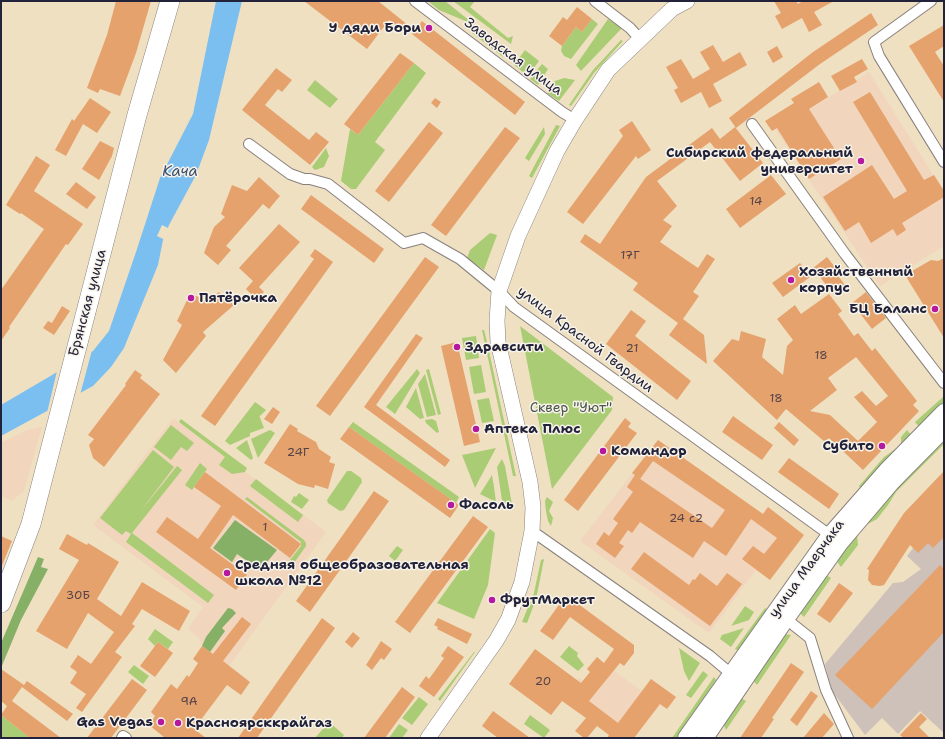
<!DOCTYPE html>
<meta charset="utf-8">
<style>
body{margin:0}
#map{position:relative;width:945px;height:739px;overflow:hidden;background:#efe0c2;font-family:"Shantell Sans",sans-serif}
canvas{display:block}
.frame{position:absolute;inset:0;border:2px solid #22223b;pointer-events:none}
</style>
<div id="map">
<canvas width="945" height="739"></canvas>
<div class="frame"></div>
</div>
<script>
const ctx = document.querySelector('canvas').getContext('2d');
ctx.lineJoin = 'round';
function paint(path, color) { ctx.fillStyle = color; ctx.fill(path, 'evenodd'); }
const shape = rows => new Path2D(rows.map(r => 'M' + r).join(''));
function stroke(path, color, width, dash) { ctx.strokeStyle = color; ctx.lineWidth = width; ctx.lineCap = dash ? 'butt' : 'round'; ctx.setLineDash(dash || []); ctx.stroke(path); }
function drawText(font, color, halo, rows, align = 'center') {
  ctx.font = font + ' "Shantell Sans",sans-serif'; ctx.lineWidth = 3; ctx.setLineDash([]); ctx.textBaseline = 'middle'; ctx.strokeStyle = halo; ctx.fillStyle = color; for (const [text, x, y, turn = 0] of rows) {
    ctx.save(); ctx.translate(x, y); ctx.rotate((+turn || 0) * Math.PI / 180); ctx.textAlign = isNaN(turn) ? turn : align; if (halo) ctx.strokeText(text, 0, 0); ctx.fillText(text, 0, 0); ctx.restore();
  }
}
const built = shape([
 [869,72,944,192,944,246,880,286,776,130],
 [173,418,326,532,229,666,202,646,199,638,188,629,203,607,93,525],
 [42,427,24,491,12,501,1,496,1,443,27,430],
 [658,440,762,514,768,507,804,535,770,580,756,570,709,633,580,541],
 [535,649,577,680,579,678,597,691,614,671,642,691,651,679,676,697,667,709,660,705,634,738,607,738,609,734,562,701,551,715,509,684]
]);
const industrial = shape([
 [944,511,944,733,920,711,898,734,882,718,865,735,832,691,825,664,893,583,903,582,921,569,907,556,931,525]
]);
const green = shape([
 [428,1,445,1,475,25,439,10],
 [453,1,475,1,470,7,508,38,513,36,511,44],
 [592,19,598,24,571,59,564,56,561,51,562,46,576,27,582,32],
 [608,19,622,28,581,71,576,65],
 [471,32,502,46,503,57],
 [621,40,623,41,594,73,571,106,569,105,593,70],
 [525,50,539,61,528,76,514,65],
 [414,63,426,73,375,142,385,150,356,189,351,189,341,181,350,129,358,135],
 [542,64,548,69,538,85,530,79],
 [564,78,575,80,559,101,547,93,555,81],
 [315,80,338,99,330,108,307,90],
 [556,125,560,126,532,178,529,176],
 [544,127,545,134,529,161,525,158],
 [326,148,329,156,324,167,315,170,312,167],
 [490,233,497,235,484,270,467,258,470,250],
 [520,326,613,397,612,410,552,489],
 [482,330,484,330,487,342,516,476,513,476],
 [476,336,479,358,466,360,462,338],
 [481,365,486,392,474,394,469,367],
 [417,369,420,373,395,414,386,407],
 [429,369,441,414,438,415,426,370],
 [425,374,436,415,427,417,418,384],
 [416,388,424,418,420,419,406,407],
 [943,397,944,404,920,428,915,422],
 [489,398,494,421,482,423,477,400],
 [255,402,266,410,260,416,259,415,264,428,250,433,250,436,230,445,225,441],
 [181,419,247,468,245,472,232,474,219,465,225,457,179,422],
 [432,419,436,421,439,432,437,433,426,423,425,420],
 [353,422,459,497,456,503,349,427],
 [171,425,194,443,187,451,181,447,171,460,154,447],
 [270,430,275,433,258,458,251,439],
 [907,430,911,435,860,488,859,486,884,457,901,445,901,437],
 [944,438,944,444,896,492,888,505,877,519,866,525,892,492],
 [247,440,253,458,251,460,236,448],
 [496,448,479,480,475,488,462,455],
 [153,450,174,467,140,512,177,466,182,470,132,533,214,595,208,603,126,542,131,534,126,531,122,535,100,518],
 [502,459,505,466,513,510,503,507,497,467],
 [200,463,207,469,192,490,185,485],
 [347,471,351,471,361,478,362,482,344,510,340,511,328,503,327,500],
 [492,475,494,487,496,502,480,494],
 [256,479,303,515,298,522,250,486],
 [299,493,309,500,302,509,291,502,294,496,296,497],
 [247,497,304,540,306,543,306,546,294,563,290,560,301,546,301,542,245,499],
 [547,497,553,502,549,511,553,518,551,526,548,521,546,511,545,501],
 [490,529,495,533,488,585,474,619,437,603],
 [857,534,858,545,841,567,838,563,837,558],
 [397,546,403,550,395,561,389,556],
 [544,559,536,599,527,623,522,622,534,593,541,560],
 [826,575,831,578,804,617,801,614,801,610],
 [745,606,754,612,749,620,731,626],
 [765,608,769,611,740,652,735,649],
 [744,628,731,647,720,639,722,635],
 [155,629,173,642,168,649,158,642,155,646,148,639],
 [784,634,791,635,757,685,752,679],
 [569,646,578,653,577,656,584,665,578,671,560,657],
 [679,648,700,663,689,681,684,671],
 [474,652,475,652,440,701,438,699],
 [134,665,149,676,143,684,128,672],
 [703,671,708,675,691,698,686,695],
 [714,677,716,680,676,738,672,738],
 [419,697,428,704,412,725,402,718],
 [741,698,746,701,726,730,723,723],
 [1,715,30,738,1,738],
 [530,715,550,730,544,738,524,724],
 [329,722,344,735,342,738,315,738],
 [399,724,408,730,402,738,389,738]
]);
const forest = shape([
 [235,520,277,550,262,568,256,567,237,554,232,562,213,548],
 [38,557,44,559,41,567,48,569,21,620,1,668,1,643],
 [228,608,232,609,236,613,222,628,225,631,210,652,202,646,206,637]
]);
const water = shape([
 [216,1,242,1,209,140,196,175,169,225,163,240,158,265,124,348,111,367,93,386,1,436,1,405,93,351,109,331,136,252,160,178,193,114]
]);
const pier = shape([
 [162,225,170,229,165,240,157,236],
 [92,350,80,395,47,413,57,371]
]);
const building = shape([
 [116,1,151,1,136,53,120,96,100,89,98,93,87,88,107,35],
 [304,1,378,1,408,25,403,31,389,20,367,49],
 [774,1,796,1,798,4,803,1,834,1,814,12,822,25,809,32,802,18,782,29,775,16,781,13],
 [577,7,592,19,582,32,576,27,562,46,549,36,563,17,567,20],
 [871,13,878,25,820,64,736,128,729,118,813,52],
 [422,21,525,102,515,115,412,34],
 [944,25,944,46,935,52,944,66,944,102,909,46],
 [713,45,723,62,740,52,747,65,713,84,722,101,709,108,701,92,681,103,674,90,678,88,666,67,681,59,693,79,710,69,700,52],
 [777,46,783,57,773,63,767,52],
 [400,53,414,63,358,135,344,124],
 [862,59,868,69,854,77,857,82,840,91,831,76],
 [276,68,292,80,282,92,278,89,265,105,309,140,316,132,329,142,310,165,242,110],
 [819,82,828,97,809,109,841,159,809,179,777,128,772,131,765,121,794,103,791,99],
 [870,92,924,180,934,175,944,191,944,197,902,223,906,230,897,236,893,229,871,243,859,222,845,231,823,197,872,165,894,199,907,191,853,102],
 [90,98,111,112,97,133,83,124,66,156,55,150,72,119,74,121],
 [435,98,441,102,437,108,431,103],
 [632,121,651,150,638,159,636,156,583,224,567,212,623,136,619,130],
 [429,122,443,133,389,202,375,191],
 [505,127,520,138,446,236,431,225],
 [735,127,763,163,740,181,710,142,657,181,677,206,663,220,672,226,660,242,698,268,707,254,715,259,693,292,699,296,683,319,704,335,707,364,669,335,678,323,633,290,638,283,580,242,585,234,600,244,646,177,712,128,720,139],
 [100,141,114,148,112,156,99,180,82,169],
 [36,156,50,165,34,191,83,224,68,245,66,244,9,327,10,328,1,341,1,290,44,229,21,213,20,214,6,205],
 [771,175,786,194,740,228,726,209],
 [259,177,280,196,269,209,263,204,226,246,231,250,218,265,204,253,214,227,225,217,221,214,232,185,247,191],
 [76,182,96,197,87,209,66,194],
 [311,195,384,249,374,263,301,209],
 [279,224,300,242,259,287,264,292,256,299,246,289,253,281,239,268],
 [315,249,333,262,215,426,201,416,314,259,310,256],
 [425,257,439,267,330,416,316,406],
 [827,257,838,271,835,272,845,285,833,294,813,268],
 [944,258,944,338,905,275,931,260,938,261],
 [800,263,810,277,783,297,772,283],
 [219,292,234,305,203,332,206,336,176,373,163,360,182,325,177,321,190,294,208,300],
 [866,292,886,318,872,329,852,303],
 [829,294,842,311,838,314,854,336,858,333,872,351,875,348,917,401,913,405,919,411,863,470,829,438,825,442,786,409,777,420,713,361,732,339,739,341,741,331,766,339,762,357,783,375,787,346,793,340,777,319,795,305,801,314],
 [856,357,888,396,876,406,862,391,854,397,877,422,858,441,830,415,810,411,837,390,828,378],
 [62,306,70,311,54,335,43,328,48,321,52,323],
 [631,310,646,321,635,336,691,381,677,400,606,344],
 [416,334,423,338,376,405,450,460,445,467,364,407],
 [457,342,480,442,464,446,441,346],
 [135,370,142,375,140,378,160,394,104,467,93,458,89,445,94,439,88,435,126,385,125,384],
 [273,407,280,412,272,424,264,419],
 [733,416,773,445,762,460,722,432],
 [625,418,631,423,628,427,637,433,578,511,564,500],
 [779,422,799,440,794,446,774,428],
 [290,424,298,429,297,431,316,442,319,449,331,457,329,462,335,464,328,489,315,485,314,488,298,484,264,463],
 [349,427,459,505,450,518,340,439],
 [658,440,763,514,768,507,804,535,770,580,742,559,753,546,764,554,777,538,751,519,726,556,704,541,693,558,640,522,632,533,628,530,619,543,624,546,615,558,596,544,604,532,609,536,618,523,613,519,633,492,627,487,635,475,632,473],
 [653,461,725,510,712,528,646,483,636,476,640,479],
 [789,458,839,494,829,509,778,472],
 [944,471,944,537,933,548,928,543,918,553,910,545,884,585,880,586,872,585,868,580,869,570,867,569,904,513],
 [205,472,301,544,290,558,233,515,210,548,247,575,236,590,156,532,167,517,198,539,221,506,194,487],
 [374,491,389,501,310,612,296,601],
 [473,516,488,527,410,633,395,622],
 [67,534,87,545,88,543,119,562,97,599,121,616,142,582,190,611,179,631,142,609,132,624,135,626,115,652,122,657,82,712,76,708,86,694,70,683,77,672,70,667,78,655,91,664,114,632,88,613,67,649,36,631,79,560,59,549],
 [1,536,12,541,1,568],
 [644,552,689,585,693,579,695,580,700,573,717,586,727,573,742,584,710,626,631,569],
 [940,565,944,569,944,632,872,709,835,675],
 [839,583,853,593,830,623,817,614],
 [566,595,634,645,634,653,624,666,620,663,589,701,618,723,651,679,676,697,667,709,660,704,634,738,607,738,609,735,597,726,587,738,584,738,575,731,586,718,562,701,551,715,509,684,535,649,581,683,590,672,587,669,597,657,604,663,614,649,570,617,553,640,540,631],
 [242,617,251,624,223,661,250,682,241,695,227,685,194,729,206,738,165,738,149,725,155,716,151,712,171,684,177,689,187,675,189,677,198,663,193,659,202,646,213,654],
 [322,618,335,628,257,738,238,738],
 [438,618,472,634,467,644,437,629,438,627,434,625],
 [353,632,360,638,352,648,345,642],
 [381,641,392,649,384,660,381,658,372,670,366,665],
 [158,642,173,653,155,677,140,666],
 [448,646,464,657,434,697,419,686,426,676,429,679,444,658,441,656],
 [791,663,804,672,772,718,774,719,761,738,740,738],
 [1,669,24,685,27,681,73,714,67,721,22,687,12,701,61,738,30,738,1,715,7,706,1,701],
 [132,679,147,690,111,738,87,738],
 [402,687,415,697,385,738,364,738],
 [811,691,818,696,797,726,790,720],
 [493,711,530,738,498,738,482,726],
 [824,713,834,724,822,738,803,738],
 [921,713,927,719,919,727,930,738,904,738,900,735]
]);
const street = shape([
 [415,1,562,112,575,120],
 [595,1,630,28,640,39],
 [931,1,874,42,879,56,944,162],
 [752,124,845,254,944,383],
 [249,144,290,174,304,179,310,179,328,184,404,243,423,238,460,259,499,291,514,307,834,538],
 [532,531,710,656,736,678],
 [786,619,810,638,826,690,848,738],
 [122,738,123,736,126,738]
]);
const secondary = shape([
 [428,738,496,641,508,620,522,582,532,531,533,507,530,482,498,342,497,321,499,291,518,236,557,151,575,120,608,70,672,9,687,1]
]);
const primary = shape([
 [686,738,830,535,888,469,944,412],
 [705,738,786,619,840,543,891,483,944,429]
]);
const highway = shape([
 [1,603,31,524,137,115,170,1]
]);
const markers = [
 [429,28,4,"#b5179e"],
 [861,161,4,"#b5179e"],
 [791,280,4,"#b5179e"],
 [191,298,4,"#b5179e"],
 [935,309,4,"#b5179e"],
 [457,347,4,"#b5179e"],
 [476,429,4,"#b5179e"],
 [882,446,4,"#b5179e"],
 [603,451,4,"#b5179e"],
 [451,505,4,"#b5179e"],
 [227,573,4,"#b5179e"],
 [492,600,4,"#b5179e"],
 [161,722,4,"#b5179e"],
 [178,723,4,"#b5179e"]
];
const numberNames = [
 ["14",756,202],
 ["17Г",630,256],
 ["21",632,349],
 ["18",821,356],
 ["18",776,399],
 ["24Г",298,453],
 ["24 с2",686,519],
 ["1",265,528],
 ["30Б",78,596],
 ["20",543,682],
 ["9А",189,702]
];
const poiNames = [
 ["У дяди Бори",421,28,"right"],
 ["Сибирский федеральный",853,153,"right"],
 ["университет",853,169,"right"],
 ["Хозяйственный",799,272],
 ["корпус",799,288],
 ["Пятёрочка",199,298],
 ["БЦ Баланс",927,309,"right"],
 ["Здравсити",465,347],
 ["Аптека Плюс",484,429],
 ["Субито",874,446,"right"],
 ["Командор",611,451],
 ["Фасоль",459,505],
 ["Средняя общеобразовательная",235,565],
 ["школа №12",235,581],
 ["ФрутМаркет",500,600],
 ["Gas Vegas",153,722,"right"],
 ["Красноярсккрайгаз",186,723]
];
const streetNames = [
 ["Заводская улица",513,57,37],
 ["Брянская улица",88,303,-75],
 ["улица Красной Гвардии",585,340,37],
 ["улица Маерчака",807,569,-54]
];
const parkNames = [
 ["Сквер \"Уют\"",571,408]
];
const waterNames = [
 ["Кача",180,172]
];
paint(built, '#f1d5bd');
paint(industrial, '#cec1ba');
paint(green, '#a9cc75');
paint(forest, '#86b066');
paint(water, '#7bbff1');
paint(pier, '#efe0c2');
paint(building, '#e5a26d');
stroke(street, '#88817e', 12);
stroke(secondary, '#88817e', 16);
stroke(primary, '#88817e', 18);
stroke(highway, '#88817e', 20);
stroke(street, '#fff', 10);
stroke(secondary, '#fff', 15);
stroke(primary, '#fff', 16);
stroke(highway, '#fff', 19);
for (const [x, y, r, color] of markers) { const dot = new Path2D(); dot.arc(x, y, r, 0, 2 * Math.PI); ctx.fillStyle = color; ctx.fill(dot); stroke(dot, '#f7f3e8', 1.5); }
drawText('12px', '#534248', null, numberNames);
drawText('bold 14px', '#22223b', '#f7f3e8', poiNames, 'left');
drawText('14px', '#22223b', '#f7f3e8', streetNames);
drawText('14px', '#4a554c', '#f7f3e8', parkNames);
drawText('italic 15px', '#3d5172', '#f7f3e8', waterNames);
</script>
